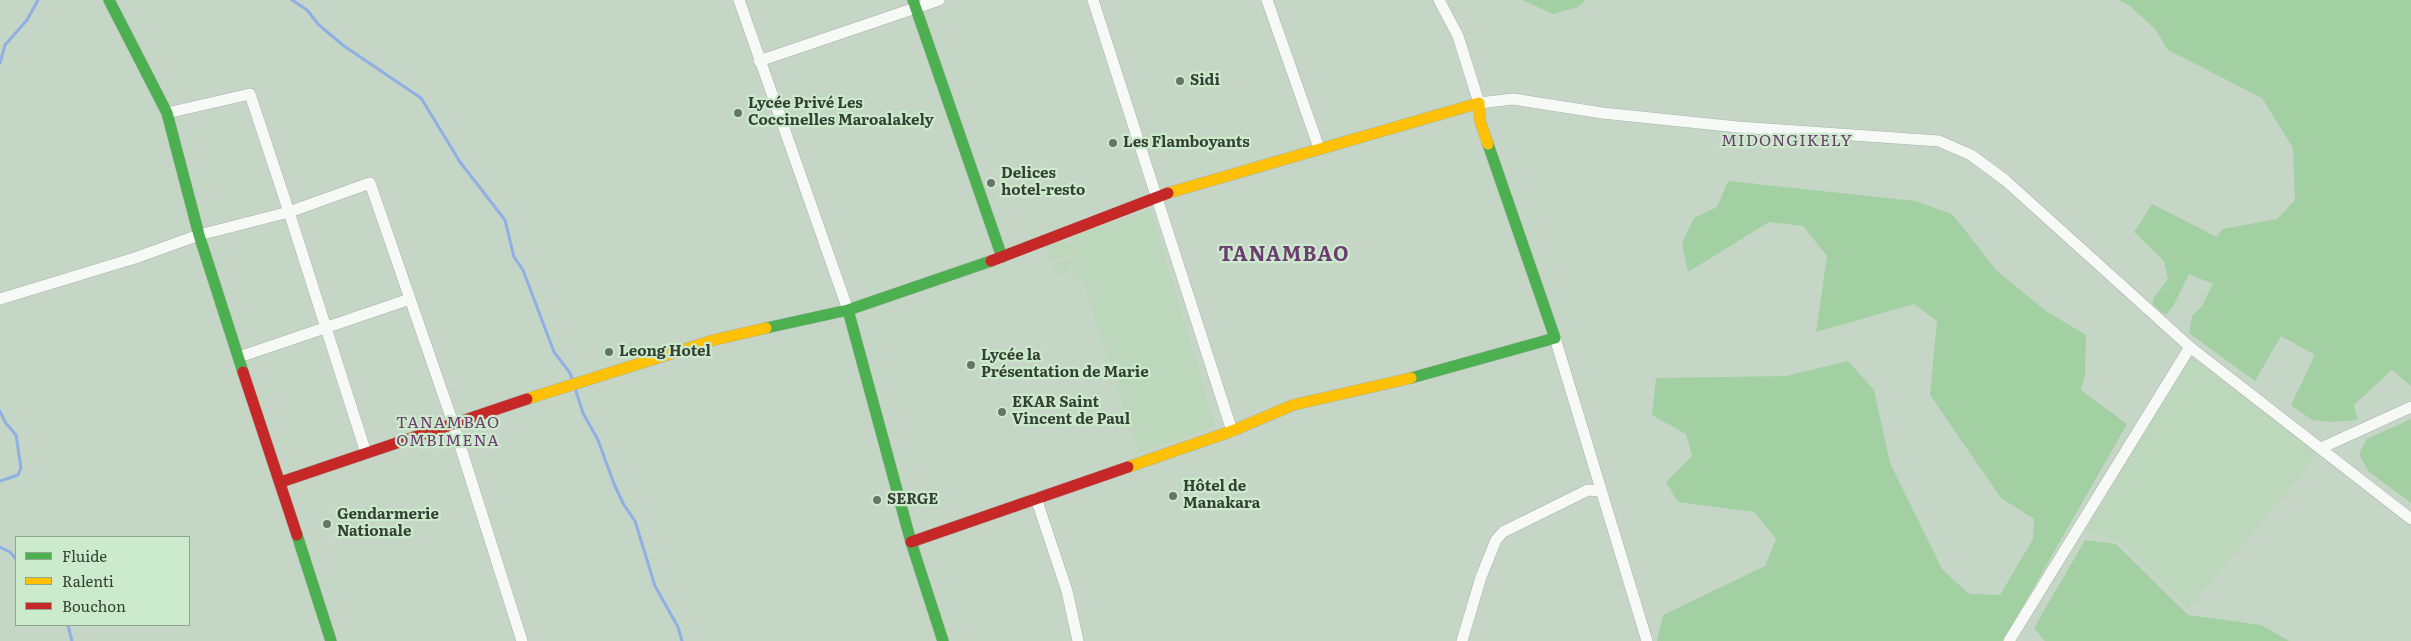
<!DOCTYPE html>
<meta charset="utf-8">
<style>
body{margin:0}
#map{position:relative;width:2411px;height:641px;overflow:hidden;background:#c6d6c6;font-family:Literata,serif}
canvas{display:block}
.legend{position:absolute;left:15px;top:536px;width:175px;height:90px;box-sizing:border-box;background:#cceacc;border:1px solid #8fa68f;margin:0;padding:6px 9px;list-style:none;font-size:15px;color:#344034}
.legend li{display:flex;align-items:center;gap:10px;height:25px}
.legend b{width:25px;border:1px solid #8fa68f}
</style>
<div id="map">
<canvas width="2411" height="641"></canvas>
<ul class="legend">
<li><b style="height:6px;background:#4caf50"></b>Fluide</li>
<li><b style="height:6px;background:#ffc107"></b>Ralenti</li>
<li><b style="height:6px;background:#c62828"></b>Bouchon</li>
</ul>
</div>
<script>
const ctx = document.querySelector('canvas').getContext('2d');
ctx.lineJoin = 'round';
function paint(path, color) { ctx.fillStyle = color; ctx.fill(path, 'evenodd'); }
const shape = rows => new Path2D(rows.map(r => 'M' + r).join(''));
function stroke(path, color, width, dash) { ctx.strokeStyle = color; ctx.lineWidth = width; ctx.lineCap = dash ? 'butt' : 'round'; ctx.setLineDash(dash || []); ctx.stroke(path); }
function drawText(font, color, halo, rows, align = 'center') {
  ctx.font = font + ' Literata,serif'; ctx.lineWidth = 4.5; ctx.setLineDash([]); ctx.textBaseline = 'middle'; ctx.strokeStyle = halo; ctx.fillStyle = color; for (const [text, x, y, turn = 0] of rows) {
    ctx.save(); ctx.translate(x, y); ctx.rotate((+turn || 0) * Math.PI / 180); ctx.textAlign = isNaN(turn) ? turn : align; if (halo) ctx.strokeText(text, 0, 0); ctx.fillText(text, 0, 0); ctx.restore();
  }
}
const built = shape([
 [1151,210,1215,426,1139,453,1083,281,1075,283,1071,270,1079,268,1078,264,1068,267,1068,271,1054,275,1051,266,1075,256,1074,252,1051,262,1045,244,1062,238,1065,245,1073,243,1071,236],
 [2189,355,2319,454,2188,609,2120,541,2085,532]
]);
const green = shape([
 [1522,0,1586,0,1578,7,1553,14],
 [2119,0,2411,0,2411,386,2392,370,2354,405,2358,420,2330,422,2312,420,2291,405,2315,355,2281,336,2255,381,2189,333,2192,316,2202,306,2213,284,2189,274,2175,303,2166,315,2153,305,2153,299,2168,279,2164,261,2134,232,2152,204,2217,237,2222,229,2277,219,2295,200,2293,148,2262,98,2168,50,2155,29,2131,7],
 [1728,181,1915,201,1952,214,1998,272,2046,311,2086,335,2085,374,2081,390,2127,424,2003,641,1657,641,1663,615,1765,566,1776,539,1754,512,1678,502,1666,482,1692,456,1686,434,1652,415,1656,378,1786,376,1848,361,1874,390,1890,463,1942,569,1969,594,2000,595,2033,539,2034,519,2001,498,1930,395,1937,321,1914,304,1816,332,1827,256,1803,226,1769,222,1688,272,1682,243,1694,218,1717,207],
 [2411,419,2411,503,2369,472,2359,454,2367,439],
 [2085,540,2116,544,2188,615,2261,625,2289,641,2045,641,2034,628]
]);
const stream = shape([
 [292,0,307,10,319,25,344,46,421,98,460,162,505,220,514,257,523,270,554,352,570,373,572,379],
 [0,63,5,45,27,20,38,0],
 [575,388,583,413,598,440,614,484,624,505,635,521,655,586,678,627,682,641],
 [0,411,5,422,16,435,21,468,18,475,0,481],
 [0,547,10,552,16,559],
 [68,625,72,641]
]);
const street = shape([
 [739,0,848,310],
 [1093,0,1232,431],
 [1267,0,1319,148],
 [1439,0,1458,36,1479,103,1513,99,1602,113,1738,127,1939,141,1971,155,2005,180,2190,347,2009,641],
 [759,61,939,0],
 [167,113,250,94,289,212,370,183,453,423,522,641],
 [0,299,135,258,199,235,289,212,366,453],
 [1555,338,1647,641],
 [2190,347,2411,519],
 [239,357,410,299],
 [2321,448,2411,407],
 [1036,498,1067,591,1078,641],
 [1462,641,1481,577,1496,540,1503,532,1588,490,1601,491]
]);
const fast = shape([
 [109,0,167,113,199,235,243,372],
 [913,0,1002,257],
 [848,310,911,542,943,641],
 [766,328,848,310,991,261],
 [1411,378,1555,338,1488,144],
 [297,535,331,641]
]);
const slow = shape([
 [1168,193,1479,103,1480,121,1488,144],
 [527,399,714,340,766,328],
 [1128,467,1232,431,1293,405,1411,378]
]);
const jam = shape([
 [991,261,1168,193],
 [243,372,297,535],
 [281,482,527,399],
 [911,542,1128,467]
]);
const markers = [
 [1180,81,5,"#677467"],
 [738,113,5,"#677467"],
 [1113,143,5,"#677467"],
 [991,183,5,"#677467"],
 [609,352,5,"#677467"],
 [971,365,5,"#677467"],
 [1002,412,5,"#677467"],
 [1173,496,5,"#677467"],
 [877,500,5,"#677467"],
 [327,524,5,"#677467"]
];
const poiNames = [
 ["Sidi",1190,81],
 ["Lycée Privé Les",748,104],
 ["Coccinelles Maroalakely",748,121],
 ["Les Flamboyants",1123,143],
 ["Delices",1001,174],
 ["hotel-resto",1001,191],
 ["Leong Hotel",619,352],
 ["Lycée la",981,356],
 ["Présentation de Marie",981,373],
 ["EKAR Saint",1012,403],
 ["Vincent de Paul",1012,420],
 ["Hôtel de",1183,487],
 ["Manakara",1183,504],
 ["SERGE",887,500],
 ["Gendarmerie",337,515],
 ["Nationale",337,532]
];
const neighbourhoodNames = [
 ["MIDONGIKELY",1787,141],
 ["TANAMBAO",448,423],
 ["OMBIMENA",448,441]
];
const districtNames = [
 ["TANAMBAO",1284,255]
];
paint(built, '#bcd7bc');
paint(green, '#a2d0a3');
stroke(stream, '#90afe3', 3);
stroke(street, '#a7b3a7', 12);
stroke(fast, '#a7b3a7', 12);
stroke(slow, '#a7b3a7', 12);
stroke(jam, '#a7b3a7', 12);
stroke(street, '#f6f9f6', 11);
stroke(fast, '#4caf50', 11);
stroke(slow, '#ffc107', 11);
stroke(jam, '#c62828', 11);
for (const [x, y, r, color] of markers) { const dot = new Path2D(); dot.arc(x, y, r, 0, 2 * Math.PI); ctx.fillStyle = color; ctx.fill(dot); stroke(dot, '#cceacc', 2); }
drawText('bold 15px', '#344034', '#cceacc', poiNames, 'left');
ctx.letterSpacing = '1px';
drawText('16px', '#6d3c70', '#cceacc', neighbourhoodNames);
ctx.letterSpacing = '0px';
ctx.letterSpacing = '1px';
drawText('bold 20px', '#6d3c70', '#cceacc', districtNames);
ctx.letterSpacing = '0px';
</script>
